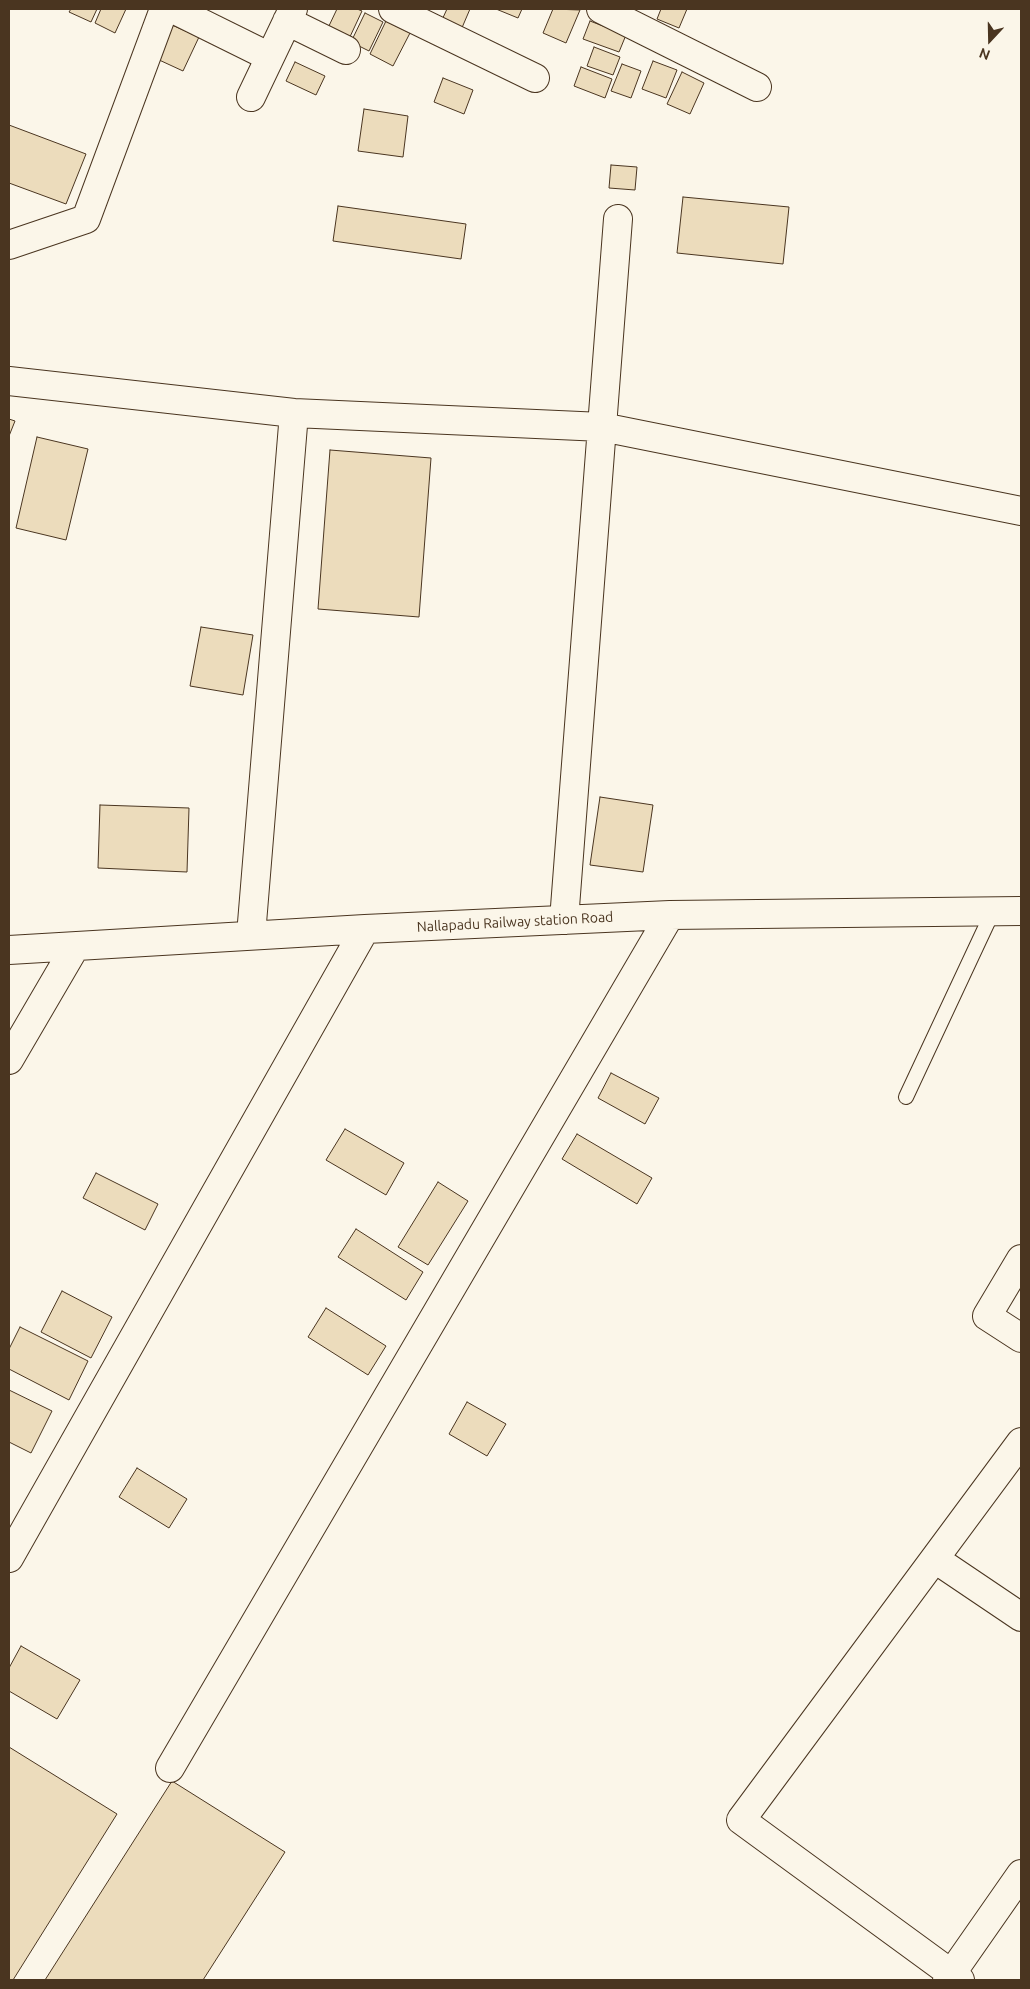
<!DOCTYPE html>
<style>
body{margin:0}
#map{position:relative;width:1030px;height:1989px;overflow:hidden;background:#fbf6e9;font-family:Ubuntu,sans-serif}
canvas{display:block}
.frame{position:absolute;inset:0;border:10px solid #4a3520;pointer-events:none}
.north{position:absolute;left:965px;top:15px;width:50px;height:50px;-webkit-text-stroke:4px #fbf6e9;paint-order:stroke;rotate:201deg;font-size:14px;font-weight:700;line-height:20px;text-align:center;color:#4a3520}
.north::after{content:'';display:block;margin:auto;width:18px;height:22px;background:#4a3520;clip-path:polygon(50% 0,100% 100%,50% 72%,0 100%)}
</style>
<div id="map">
<canvas width="1030" height="1989"></canvas>
<div class="frame"></div>
<div class="north">N</div>
</div>
<script>
const ctx = document.querySelector('canvas').getContext('2d');
ctx.lineJoin = 'round';
function paint(path, color) { ctx.fillStyle = color; ctx.fill(path, 'evenodd'); }
const shape = rows => new Path2D(rows.map(r => 'M' + r).join(''));
function stroke(path, color, width, dash) { ctx.strokeStyle = color; ctx.lineWidth = width; ctx.lineCap = dash ? 'butt' : 'round'; ctx.setLineDash(dash || []); ctx.stroke(path); }
function drawText(font, color, halo, rows, align = 'center') {
  ctx.font = font + ' Ubuntu,sans-serif'; ctx.lineWidth = 4; ctx.setLineDash([]); ctx.textBaseline = 'middle'; ctx.strokeStyle = halo; ctx.fillStyle = color; for (const [text, x, y, turn = 0] of rows) {
    ctx.save(); ctx.translate(x, y); ctx.rotate((+turn || 0) * Math.PI / 180); ctx.textAlign = isNaN(turn) ? turn : align; if (halo) ctx.strokeText(text, 0, 0); ctx.fillText(text, 0, 0); ctx.restore();
  }
}
const building = shape([
 [71,9,97,9,91,22,69,12,71,9],
 [101,9,126,9,115,33,95,23,101,9],
 [337,9,357,9,362,11,348,41,327,30,337,9],
 [447,9,470,9,461,30,441,22,447,9],
 [496,9,522,9,518,18,496,9],
 [553,9,580,10,566,43,543,33,553,9],
 [661,9,687,9,679,28,657,19,661,9],
 [365,13,383,22,369,51,351,42,365,13],
 [386,21,410,33,393,66,370,54,386,21],
 [590,21,626,35,619,52,583,39,590,21],
 [172,25,199,37,183,71,157,59,172,25],
 [594,47,620,57,613,75,587,66,594,47],
 [653,61,677,70,666,98,642,89,653,61],
 [295,62,325,76,316,95,286,81,295,62],
 [622,64,641,71,631,98,611,91,622,64],
 [581,67,612,79,605,98,574,86,581,67],
 [682,72,704,83,690,114,667,104,682,72],
 [443,78,473,90,464,114,434,102,443,78],
 [364,109,408,116,403,157,358,151,364,109],
 [9,125,86,154,66,204,9,183,9,125],
 [611,165,637,167,635,190,609,188,611,165],
 [683,197,789,207,783,264,677,253,683,197],
 [338,206,466,224,461,259,333,241,338,206],
 [9,419,15,421,9,436,9,419],
 [37,437,88,449,66,540,16,528,37,437],
 [330,450,431,458,419,617,318,609,330,450],
 [201,627,253,635,243,695,190,686,201,627],
 [600,797,653,805,643,872,590,865,600,797],
 [100,805,189,808,187,872,98,868,100,805],
 [611,1073,659,1098,645,1124,598,1098,611,1073],
 [345,1129,404,1163,386,1195,326,1160,345,1129],
 [577,1134,652,1178,637,1204,562,1159,577,1134],
 [96,1173,158,1204,145,1230,83,1198,96,1173],
 [438,1182,468,1201,428,1265,398,1247,438,1182],
 [356,1229,423,1272,406,1300,338,1257,356,1229],
 [62,1291,112,1317,91,1358,41,1332,62,1291],
 [326,1308,386,1346,368,1375,308,1337,326,1308],
 [20,1327,88,1361,69,1400,9,1369,9,1349,20,1327],
 [9,1390,52,1411,31,1453,9,1442,9,1390],
 [467,1402,506,1424,487,1456,449,1434,467,1402],
 [137,1468,187,1499,169,1528,119,1497,137,1468],
 [21,1646,80,1680,57,1719,9,1691,9,1668,21,1646],
 [9,1747,117,1814,13,1980,9,1980,9,1747],
 [172,1781,285,1852,203,1980,45,1980,172,1781]
]);
const lane = shape([
 [906,1097,993,911]
]);
const street = shape([
 [173,9,270,57],
 [393,9,535,78],
 [601,9,757,87],
 [287,21,346,50],
 [251,97,293,9],
 [9,245,86,219,164,9],
 [9,381,294,413,602,427,1021,511],
 [564,920,618,219],
 [251,935,294,413],
 [9,950,365,929,670,915,1021,911],
 [9,1060,75,947],
 [1021,1259,987,1316,1021,1338],
 [9,1558,365,929],
 [935,1559,1021,1617],
 [170,1768,670,915],
 [947,1980,1021,1874],
 [960,1980,741,1820,1021,1442]
]);
const streetNames = [
 ["Nallapadu Railway station Road",515,922,-3]
];
paint(building, '#ecdcbc');
stroke(building, '#4a3520', 1);
stroke(lane, '#4a3520', 16);
stroke(street, '#4a3520', 30);
stroke(lane, '#fbf6e9', 14);
stroke(street, '#fbf6e9', 28);
drawText('14px', '#4a3520', '#fbf6e9', streetNames);
</script>
